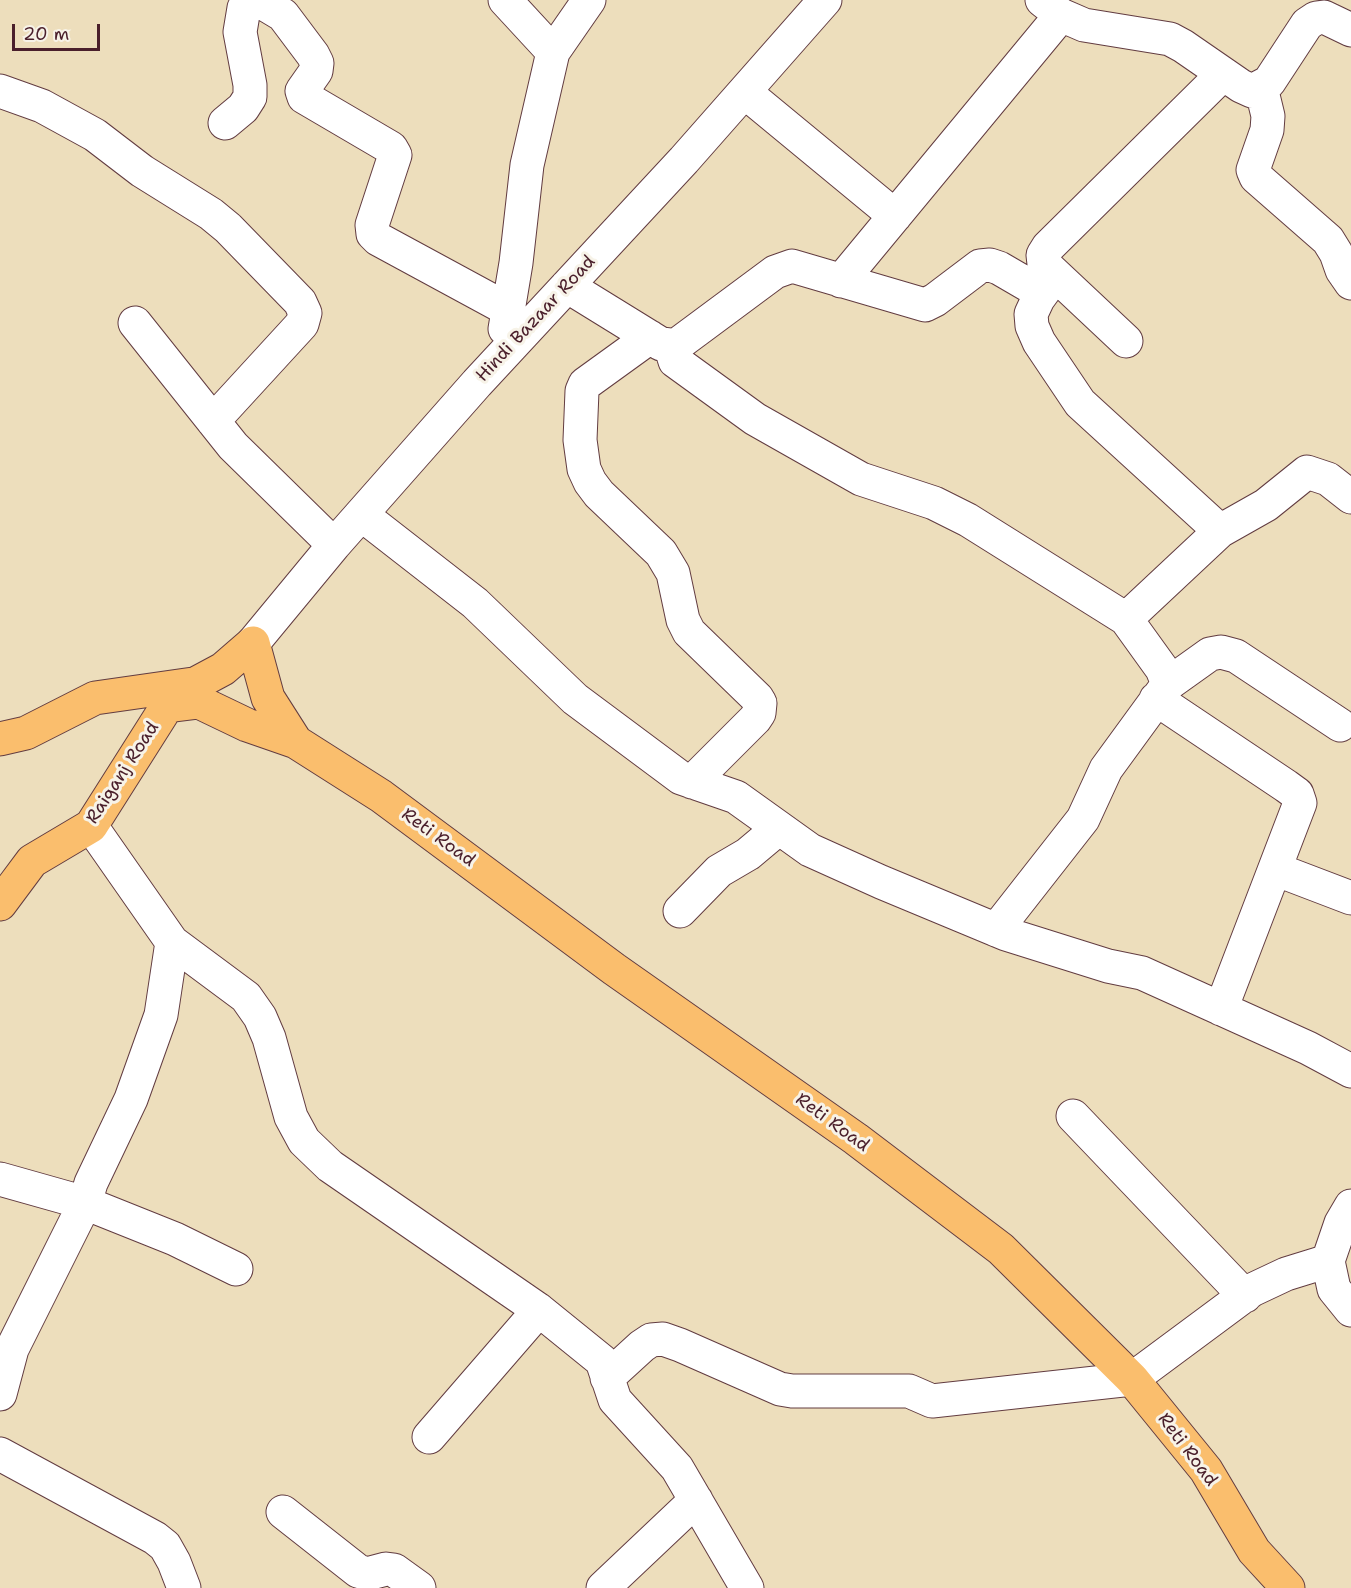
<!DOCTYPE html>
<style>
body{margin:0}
#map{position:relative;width:1351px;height:1588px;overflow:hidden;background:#eddebc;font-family:"Shantell Sans",sans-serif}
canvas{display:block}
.scale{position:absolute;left:12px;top:24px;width:88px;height:27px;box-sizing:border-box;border:3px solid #4a1f2b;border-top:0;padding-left:8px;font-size:18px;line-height:21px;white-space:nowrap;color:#4a1f2b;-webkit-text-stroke:4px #f7f3e8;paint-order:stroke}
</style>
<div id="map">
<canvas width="1351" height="1588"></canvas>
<div class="scale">20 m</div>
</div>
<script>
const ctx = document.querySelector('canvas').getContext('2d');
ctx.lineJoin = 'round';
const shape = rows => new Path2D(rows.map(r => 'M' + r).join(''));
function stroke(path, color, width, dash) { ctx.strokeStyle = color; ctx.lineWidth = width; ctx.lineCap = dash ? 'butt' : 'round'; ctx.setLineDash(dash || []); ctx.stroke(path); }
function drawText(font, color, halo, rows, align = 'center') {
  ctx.font = font + ' "Shantell Sans",sans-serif'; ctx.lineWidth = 6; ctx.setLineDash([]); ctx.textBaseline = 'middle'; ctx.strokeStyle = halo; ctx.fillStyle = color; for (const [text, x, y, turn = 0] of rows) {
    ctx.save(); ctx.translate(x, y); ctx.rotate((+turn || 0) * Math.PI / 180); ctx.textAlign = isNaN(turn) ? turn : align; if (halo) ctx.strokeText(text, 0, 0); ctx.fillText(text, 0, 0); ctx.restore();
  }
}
const minor = shape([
 [258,0,283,15,313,55,317,63,316,71,302,91,304,97,391,148,395,155,372,225,373,234,378,239,509,310],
 [1042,0,1061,15,1084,25,1170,39,1183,46,1241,86,1252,91,1269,82,1307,24,1316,18,1324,17,1351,30],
 [553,52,589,0],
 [1261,87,1268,116,1267,130,1253,170,1256,177,1328,240,1336,253,1342,270,1351,283],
 [0,91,42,106,95,135,142,171,211,214,228,228,300,302,305,313,302,324,213,421],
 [746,93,895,216],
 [225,123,243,108,250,97,250,85,240,32,244,8,248,0],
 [1054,277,1038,299,1031,314,1032,326,1039,342,1080,403,1220,531],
 [841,281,1061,15],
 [567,286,661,344,670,345,678,344,775,272,792,266,925,305,935,300,980,266,990,265,999,268,1042,293],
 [135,323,233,446,334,545],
 [505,329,516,263,527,165,553,52,505,0],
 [650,337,585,384,582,391,580,440,584,469,590,482,599,494,661,553,673,573,683,620,689,632,757,698,760,703,759,713,755,719,692,782],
 [1126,341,1044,264,1043,255,1048,247,1223,74],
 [670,345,675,361,755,419,861,479,934,503,968,520,1126,619],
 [362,515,475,603,575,699,681,778,736,797,810,850,881,882,1006,934,1108,966,1142,973,1308,1048,1351,1071],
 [253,643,334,545,477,383,684,160,825,0],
 [1168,684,1210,654,1221,652,1236,656,1340,725],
 [1156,699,1286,786,1297,794,1300,803,1221,1009],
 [91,826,172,942,246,997,260,1017,269,1038,291,1117,304,1141,330,1166,539,1310,602,1361,615,1400,677,1468,747,1588],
 [1275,869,1351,898],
 [680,911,719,871,748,854,779,828],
 [996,930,1083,819,1106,769,1168,684,1162,669,1126,619,1220,531,1266,505,1307,472,1328,479,1351,497],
 [1073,1116,1245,1296],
 [0,1179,85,1203,175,1239,236,1269],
 [1351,1206,1341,1223,1328,1261,1334,1289,1351,1310],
 [607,1378,642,1346,651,1340,663,1339,680,1345,780,1389,792,1391,909,1391,932,1401,1132,1379,1252,1290,1286,1274,1328,1261],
 [0,1394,12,1349,85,1203,91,1183,131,1099,161,1015,172,942],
 [429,1437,539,1310],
 [0,1454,155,1538,165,1546,174,1562,184,1588],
 [283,1512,358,1571,367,1574,386,1569,394,1570,419,1588],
 [603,1588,696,1500]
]);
const major = shape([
 [253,643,268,698,296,742,247,725,199,702,195,684,223,669,253,643],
 [0,739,26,733,95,698,193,684],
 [296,742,381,796,614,969,856,1139,1001,1249,1132,1379,1206,1470,1254,1551,1288,1588],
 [0,904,32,861,91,826,167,706,199,702]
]);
const streetNames = [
 ["Hindi Bazaar Road",536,319,-47],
 ["Raiganj Road",123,773,-57],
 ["Reti Road",438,838,36],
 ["Reti Road",832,1123,36],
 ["Reti Road",1187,1450,53]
];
stroke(minor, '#623c41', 35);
stroke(major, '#623c41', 35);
stroke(minor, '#fff', 33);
stroke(major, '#fabe6d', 33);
drawText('18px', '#4a1f2b', '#f7f3e8', streetNames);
</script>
